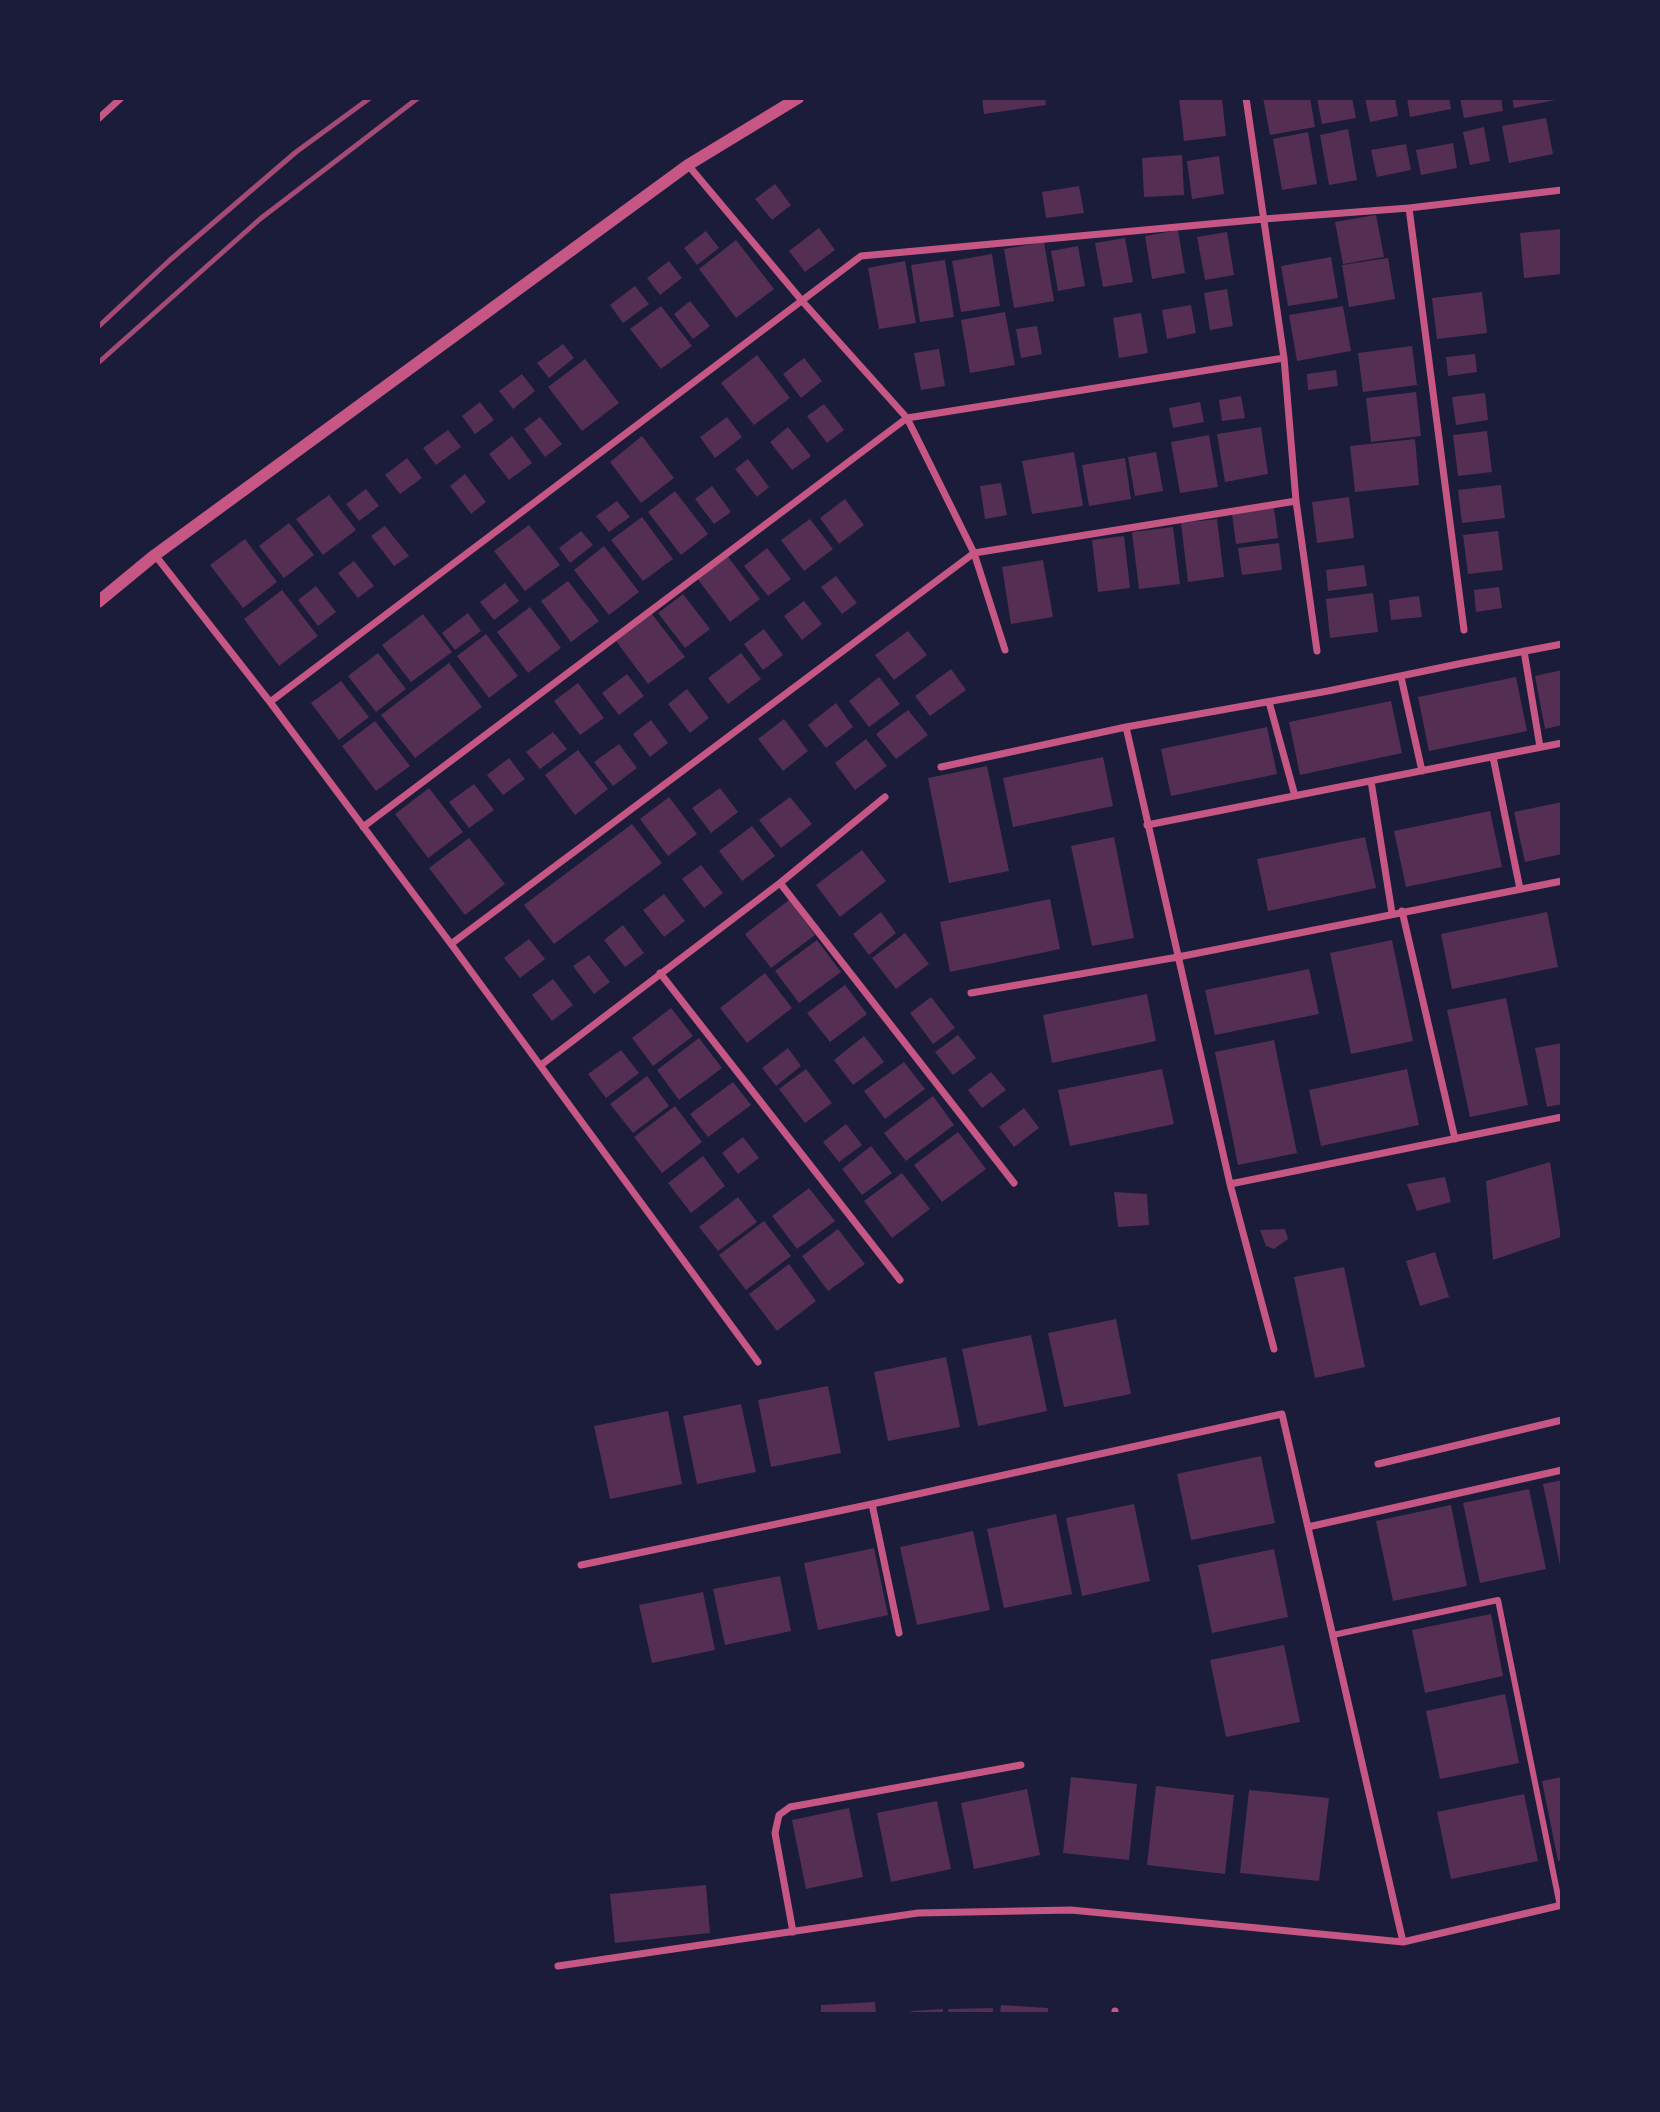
<!DOCTYPE html>
<style>
body{margin:0}
#map{position:relative;width:1660px;height:2112px;overflow:hidden;background:#1b1b3a;font-family:Barlow,sans-serif}
canvas{display:block}
.frame{position:absolute;inset:0;border:100px solid #1b1b3a;pointer-events:none}
</style>
<div id="map">
<canvas width="1660" height="2112"></canvas>
<div class="frame"></div>
</div>
<script>
const ctx = document.querySelector('canvas').getContext('2d');
ctx.lineJoin = 'round';
function paint(path, color) { ctx.fillStyle = color; ctx.fill(path, 'evenodd'); }
const shape = rows => new Path2D(rows.map(r => 'M' + r).join(''));
function stroke(path, color, width, dash) { ctx.strokeStyle = color; ctx.lineWidth = width; ctx.lineCap = dash ? 'butt' : 'round'; ctx.setLineDash(dash || []); ctx.stroke(path); }
const building = shape([
 [982,98,1045,98,1046,105,984,114],
 [1179,98,1222,98,1226,136,1184,141],
 [1263,98,1310,98,1315,127,1270,135],
 [1317,98,1352,98,1356,118,1322,124],
 [1365,98,1395,98,1398,116,1370,122],
 [1407,98,1449,98,1451,109,1410,117],
 [1460,98,1501,98,1503,111,1464,118],
 [1512,98,1561,98,1561,99,1514,108],
 [1546,118,1553,154,1509,163,1502,126],
 [1484,127,1490,161,1470,165,1463,132],
 [1348,129,1357,180,1329,185,1320,135],
 [1308,132,1317,184,1282,190,1273,139],
 [1453,143,1457,168,1421,175,1416,150],
 [1406,144,1411,170,1377,177,1371,150],
 [1182,155,1184,195,1144,197,1142,158],
 [1219,156,1224,194,1192,199,1187,161],
 [775,184,791,205,772,220,755,199],
 [1079,186,1084,213,1046,218,1042,192],
 [1376,215,1384,257,1343,264,1335,222],
 [819,228,835,250,805,272,789,251],
 [1562,229,1562,274,1524,278,1520,233],
 [1178,230,1185,273,1152,279,1145,236],
 [706,231,719,248,697,265,684,248],
 [1227,232,1234,275,1205,280,1197,237],
 [1125,238,1133,282,1103,287,1095,243],
 [736,240,774,289,736,318,699,269],
 [1044,242,1054,301,1014,308,1004,249],
 [1078,246,1085,286,1058,291,1051,251],
 [992,254,1000,306,961,312,952,261],
 [1331,257,1338,298,1288,306,1281,266],
 [1388,258,1395,299,1349,307,1342,265],
 [945,260,954,317,920,322,911,265],
 [669,261,682,278,660,295,647,278],
 [905,261,916,323,879,329,868,268],
 [635,286,649,304,623,323,610,305],
 [1227,289,1233,326,1210,330,1204,293],
 [1482,292,1487,333,1437,339,1432,298],
 [690,301,710,326,693,339,674,314],
 [1191,305,1196,333,1167,339,1162,310],
 [661,306,692,346,661,369,630,329],
 [1343,306,1351,351,1297,361,1289,315],
 [1005,312,1015,365,970,373,961,320],
 [1141,313,1148,353,1119,358,1113,318],
 [1037,326,1042,354,1021,358,1016,329],
 [563,344,574,358,549,378,537,363],
 [1412,346,1417,385,1363,392,1358,353],
 [939,349,945,386,921,390,914,353],
 [1475,354,1477,372,1448,376,1446,357],
 [757,355,790,398,754,425,721,383],
 [804,358,822,381,801,398,783,374],
 [585,359,619,403,582,431,548,387],
 [1336,370,1338,386,1308,390,1307,374],
 [522,374,535,391,513,409,499,391],
 [1416,392,1421,436,1371,442,1366,398],
 [1485,393,1488,420,1456,425,1452,397],
 [1241,396,1245,418,1222,421,1219,400],
 [480,402,494,420,475,434,462,416],
 [1200,402,1204,422,1173,428,1169,408],
 [824,404,844,430,827,443,807,416],
 [540,417,562,444,545,457,524,429],
 [727,417,742,437,715,458,700,437],
 [788,427,811,456,792,470,770,442],
 [1261,427,1268,474,1225,482,1217,434],
 [448,430,461,447,436,465,423,448],
 [1487,431,1492,472,1458,476,1453,435],
 [1209,435,1218,487,1180,493,1171,442],
 [512,436,532,463,509,480,489,454],
 [642,436,674,478,641,503,610,462],
 [1415,439,1419,485,1355,492,1350,446],
 [1074,452,1083,506,1032,514,1022,461],
 [1156,452,1163,491,1135,496,1128,457],
 [407,458,422,478,400,494,385,475],
 [1125,458,1131,499,1089,506,1082,465],
 [748,459,769,487,757,497,735,469],
 [465,474,486,502,471,514,450,486],
 [1001,483,1007,515,985,519,980,486],
 [1501,485,1505,518,1462,523,1458,490],
 [712,486,731,512,714,524,695,499],
 [366,489,379,506,359,521,346,504],
 [675,491,708,534,681,555,648,512],
 [329,495,356,530,323,555,296,519],
 [1349,497,1354,538,1317,543,1312,502],
 [845,499,864,525,839,544,820,518],
 [617,501,630,517,609,532,596,516],
 [1274,508,1278,538,1236,544,1232,514],
 [642,517,673,559,643,581,611,540],
 [810,519,833,549,804,571,781,540],
 [1217,519,1224,577,1188,582,1181,523],
 [289,523,314,555,284,578,259,546],
 [529,525,560,565,525,591,494,551],
 [385,526,409,556,394,566,371,536],
 [1173,527,1180,584,1139,589,1132,532],
 [581,531,593,545,570,563,559,548],
 [1498,531,1503,570,1468,574,1463,535],
 [1124,536,1130,588,1098,592,1092,540],
 [245,539,277,582,243,608,210,565],
 [1279,543,1282,570,1242,575,1238,548],
 [604,546,639,592,609,615,574,570],
 [767,548,791,579,768,596,744,566],
 [726,554,760,599,730,622,696,577],
 [1043,560,1053,617,1011,624,1002,567],
 [354,561,374,586,358,598,338,573],
 [1364,565,1367,586,1328,591,1326,570],
 [836,576,857,603,842,614,821,587],
 [568,581,599,621,571,642,541,601],
 [505,583,519,601,494,620,480,602],
 [316,586,336,612,318,626,298,600],
 [1499,587,1502,608,1476,612,1474,590],
 [282,590,318,636,279,666,244,619],
 [1373,593,1378,632,1330,638,1326,599],
 [683,594,710,629,685,648,658,613],
 [1419,596,1422,617,1391,620,1389,600],
 [804,601,822,624,802,640,784,616],
 [530,607,561,648,528,673,497,632],
 [468,613,481,631,455,650,442,633],
 [423,614,452,652,411,682,382,645],
 [652,614,685,657,648,684,616,641],
 [764,629,783,655,763,670,744,644],
 [908,631,927,655,894,680,875,655],
 [486,634,518,676,489,698,457,656],
 [378,653,406,689,376,712,348,676],
 [741,653,761,679,728,704,708,678],
 [449,663,482,707,415,758,381,715],
 [951,669,966,690,930,716,915,696],
 [1562,670,1562,725,1545,729,1535,676],
 [627,674,644,696,619,715,602,693],
 [879,677,900,704,869,727,849,701],
 [1516,677,1527,731,1429,751,1418,697],
 [341,681,369,717,339,740,311,703],
 [578,683,604,718,580,735,554,701],
 [687,689,709,718,690,733,668,704],
 [1391,701,1402,753,1300,775,1289,722],
 [836,703,853,727,826,748,808,725],
 [908,710,928,735,896,759,876,734],
 [784,719,808,751,783,771,758,739],
 [651,720,668,743,650,757,633,734],
 [375,721,410,766,376,791,342,746],
 [1267,727,1277,774,1171,796,1161,749],
 [553,732,567,749,540,769,526,752],
 [866,739,887,766,855,790,835,763],
 [619,744,637,768,613,786,594,762],
 [578,750,608,789,575,815,545,775],
 [1103,757,1113,806,1013,827,1003,778],
 [509,758,525,779,503,795,487,775],
 [987,766,1009,871,949,883,928,778],
 [474,784,494,810,469,828,449,802],
 [429,788,463,832,428,858,395,814],
 [720,788,738,812,711,833,692,808],
 [669,797,697,834,668,856,640,819],
 [790,797,812,824,781,848,759,820],
 [1562,802,1562,854,1525,862,1514,812],
 [1490,811,1502,867,1406,887,1394,831],
 [632,824,662,863,554,944,524,905],
 [752,826,775,856,742,881,719,851],
 [1114,837,1134,938,1092,946,1071,846],
 [1365,837,1376,888,1268,911,1257,859],
 [469,838,505,884,465,915,429,868],
 [862,850,886,881,840,917,816,885],
 [701,865,723,893,704,908,682,879],
 [664,894,685,921,664,937,643,910],
 [1050,899,1060,949,950,972,940,922],
 [789,900,815,935,771,968,745,934],
 [881,912,896,933,869,955,853,934],
 [1547,912,1558,967,1452,989,1441,934],
 [623,925,644,953,625,967,604,940],
 [905,933,929,964,896,989,872,958],
 [529,939,545,959,520,978,504,958],
 [817,940,841,972,799,1003,775,971],
 [1392,940,1413,1041,1351,1054,1330,953],
 [589,955,610,982,594,994,573,966],
 [1309,969,1319,1014,1215,1035,1205,990],
 [765,973,792,1008,747,1043,720,1008],
 [553,979,573,1005,552,1021,532,995],
 [845,985,867,1014,830,1042,807,1013],
 [1147,994,1156,1041,1052,1063,1043,1015],
 [931,997,955,1028,933,1044,910,1013],
 [1506,998,1528,1105,1470,1117,1447,1010],
 [671,1008,693,1036,653,1066,632,1038],
 [958,1035,976,1058,953,1075,935,1052],
 [864,1036,884,1062,853,1085,834,1060],
 [699,1038,722,1068,679,1100,657,1070],
 [1274,1040,1297,1153,1238,1165,1215,1052],
 [1562,1043,1562,1104,1547,1107,1535,1048],
 [788,1048,801,1066,776,1086,762,1068],
 [621,1050,639,1073,606,1098,588,1074],
 [904,1062,925,1089,885,1119,864,1091],
 [806,1069,832,1103,805,1123,779,1089],
 [1162,1069,1174,1124,1070,1146,1058,1090],
 [1407,1069,1419,1125,1321,1146,1309,1090],
 [991,1072,1006,1090,982,1108,968,1090],
 [647,1076,669,1106,633,1133,610,1104],
 [733,1082,751,1105,708,1137,690,1114],
 [933,1096,954,1125,906,1161,884,1133],
 [675,1106,702,1142,662,1173,634,1137],
 [1024,1108,1039,1128,1014,1147,999,1127],
 [846,1124,862,1145,839,1162,823,1142],
 [958,1132,986,1169,942,1202,914,1165],
 [743,1137,759,1158,738,1174,722,1153],
 [871,1146,892,1173,862,1195,842,1169],
 [703,1156,725,1186,691,1213,668,1183],
 [1550,1162,1561,1237,1493,1260,1486,1181],
 [902,1173,930,1209,892,1238,864,1201],
 [1445,1177,1451,1202,1417,1211,1407,1184],
 [809,1188,835,1221,797,1249,772,1216],
 [1114,1192,1147,1194,1149,1225,1118,1227],
 [738,1197,757,1222,718,1251,699,1227],
 [764,1221,791,1256,746,1290,719,1255],
 [838,1229,865,1264,828,1291,802,1256],
 [1285,1229,1288,1239,1274,1249,1266,1246,1260,1230],
 [1435,1252,1449,1297,1420,1306,1406,1261],
 [789,1264,816,1301,777,1331,749,1294],
 [1344,1267,1365,1367,1315,1378,1294,1277],
 [1116,1319,1131,1394,1064,1407,1048,1333],
 [1031,1335,1047,1411,978,1426,962,1349],
 [946,1357,960,1427,888,1441,874,1372],
 [828,1386,841,1453,771,1467,758,1400],
 [741,1404,756,1472,697,1484,683,1416],
 [668,1411,682,1484,610,1499,594,1426],
 [1261,1456,1275,1523,1191,1540,1177,1474],
 [1562,1480,1562,1565,1560,1565,1543,1484],
 [1529,1489,1546,1569,1480,1583,1463,1503],
 [1134,1504,1150,1581,1082,1596,1066,1518],
 [1451,1505,1467,1586,1393,1601,1376,1521],
 [1056,1514,1072,1594,1004,1608,987,1529],
 [973,1531,990,1610,917,1625,900,1547],
 [874,1548,888,1615,818,1630,804,1563],
 [1274,1549,1288,1617,1212,1633,1198,1565],
 [780,1576,791,1631,725,1645,713,1589],
 [703,1592,715,1650,652,1663,639,1605],
 [1491,1614,1503,1676,1425,1693,1412,1630],
 [1284,1645,1300,1722,1226,1737,1210,1660],
 [1505,1694,1519,1763,1440,1779,1426,1711],
 [1071,1777,1137,1784,1129,1860,1063,1853],
 [1562,1777,1562,1860,1558,1861,1542,1781],
 [1156,1786,1234,1795,1225,1874,1147,1865],
 [1027,1789,1040,1855,974,1869,961,1803],
 [1249,1790,1329,1798,1319,1881,1240,1873],
 [1524,1794,1538,1861,1451,1879,1437,1812],
 [937,1801,951,1869,891,1882,877,1813],
 [849,1808,863,1877,806,1889,792,1820],
 [706,1885,710,1933,615,1943,610,1894],
 [875,2002,876,2014,821,2014,821,2005],
 [1001,2005,1048,2008,1048,2014,1000,2014],
 [993,2008,993,2014,949,2014,948,2009],
 [943,2009,943,2014,911,2014,911,2011]
]);
const pedestrian = shape([
 [1333,1635,1498,1600,1560,1906]
]);
const minor = shape([
 [1246,98,1284,358,1296,501,1317,651],
 [98,119,121,98],
 [688,165,803,302,907,418,974,553,1005,650],
 [1409,208,1464,630],
 [155,555,270,702,451,944,758,1362],
 [1524,651,1540,747],
 [1401,677,1422,771],
 [270,702,861,256,1264,219,1409,208,1562,190],
 [1269,702,1295,796],
 [1126,727,1230,1184,1274,1349],
 [1493,757,1520,889],
 [941,767,1126,727,1328,691,1463,663,1562,644],
 [1371,781,1392,913],
 [1147,825,1562,743],
 [363,827,907,418,1284,358],
 [780,883,1014,1183],
 [1402,911,1455,1139],
 [451,944,974,553,1296,501],
 [660,973,900,1280],
 [971,993,1178,957,1562,881],
 [541,1065,780,883,885,797],
 [1230,1184,1562,1117],
 [1378,1464,1562,1420],
 [872,1504,899,1633],
 [1308,1527,1562,1470],
 [581,1565,872,1504,1282,1414,1403,1942],
 [793,1932,775,1833,779,1815,790,1807,1021,1765],
 [558,1966,918,1913,1071,1910,1403,1942,1562,1905],
 [1115,2014,1115,2011]
]);
const tertiary = shape([
 [98,602,155,555,688,165,798,98]
]);
const rail = shape([
 [98,327,170,260,296,152,370,98],
 [98,363,260,219,418,98]
]);
paint(building, '#542f53');
stroke(pedestrian, '#c65784', 6);
stroke(minor, '#c65784', 7);
stroke(tertiary, '#c65784', 12);
stroke(rail, '#a44b75', 5);
</script>
